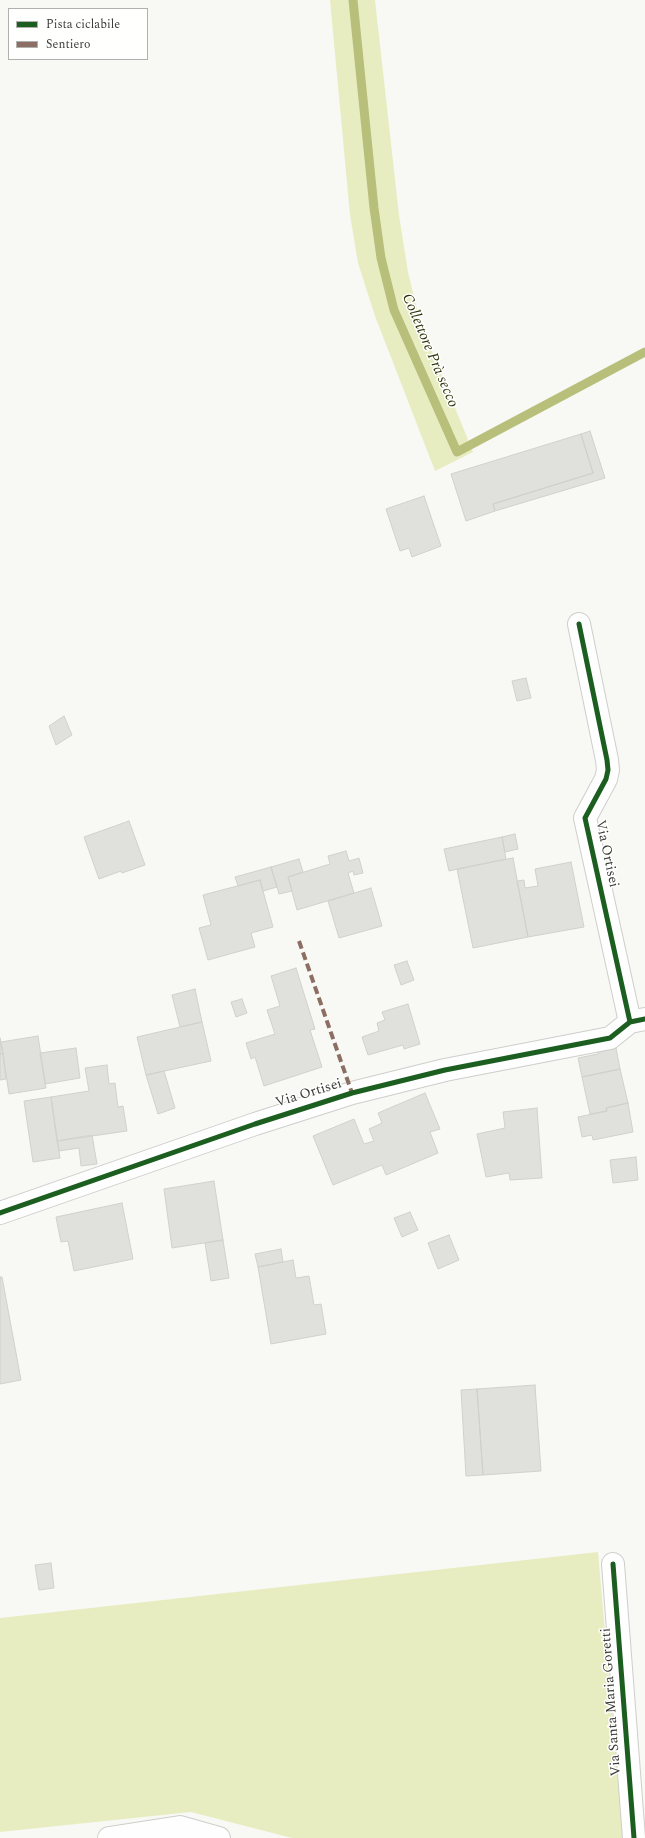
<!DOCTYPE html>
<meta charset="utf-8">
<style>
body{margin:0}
#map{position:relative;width:645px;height:1838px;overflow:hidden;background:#f8f9f5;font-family:Spectral,serif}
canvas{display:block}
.legend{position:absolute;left:8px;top:8px;width:140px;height:52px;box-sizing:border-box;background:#fffffe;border:1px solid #b0b0af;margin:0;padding:5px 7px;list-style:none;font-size:12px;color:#393a38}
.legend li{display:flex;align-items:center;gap:8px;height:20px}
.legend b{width:20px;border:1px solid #b0b0af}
</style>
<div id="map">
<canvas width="645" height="1838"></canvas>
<ul class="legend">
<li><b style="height:5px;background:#1b5e20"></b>Pista ciclabile</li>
<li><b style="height:5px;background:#8d6e63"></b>Sentiero</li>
</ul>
</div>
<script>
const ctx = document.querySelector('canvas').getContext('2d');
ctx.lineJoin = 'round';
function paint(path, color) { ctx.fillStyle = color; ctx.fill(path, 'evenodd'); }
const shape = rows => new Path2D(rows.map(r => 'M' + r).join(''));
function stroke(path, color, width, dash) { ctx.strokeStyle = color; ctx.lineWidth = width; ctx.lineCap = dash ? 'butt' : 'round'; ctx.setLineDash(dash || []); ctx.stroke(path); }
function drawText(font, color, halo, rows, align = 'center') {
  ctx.font = font + ' Spectral,serif'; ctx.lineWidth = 3; ctx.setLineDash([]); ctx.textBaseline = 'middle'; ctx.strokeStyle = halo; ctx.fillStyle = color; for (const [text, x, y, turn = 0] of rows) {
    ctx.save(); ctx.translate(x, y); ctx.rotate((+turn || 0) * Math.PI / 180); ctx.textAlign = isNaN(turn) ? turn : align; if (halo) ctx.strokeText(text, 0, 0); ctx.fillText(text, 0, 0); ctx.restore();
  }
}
const green = shape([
 [330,0,375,0,399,215,408,272,420,322,473,452,435,471,375,316,358,263,350,215],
 [598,1552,623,1838,292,1838,191,1812,0,1832,0,1618]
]);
const stream = shape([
 [353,0,374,208,381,258,394,310,457,452,645,352]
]);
const building = shape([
 [590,431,605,478,495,511,493,504,593,473,581,434,590,431],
 [581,434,593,473,493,504,495,511,466,521,451,474,581,434],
 [424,496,441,546,412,557,409,548,400,551,386,509,424,496],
 [526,678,531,698,517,701,512,681,526,678],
 [64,716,72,735,56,745,49,726,64,716],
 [129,821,145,865,122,873,121,871,99,879,84,837,129,821],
 [515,834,518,849,505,852,502,837,515,834],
 [502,837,506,859,449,871,444,849,502,837],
 [346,851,349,861,359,858,363,873,354,875,353,871,348,873,354,893,297,910,288,877,330,864,328,856,346,851],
 [513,858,528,937,473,948,457,869,513,858],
 [299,859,303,872,288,877,292,891,279,894,271,867,299,859],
 [571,862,584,927,528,937,517,881,524,880,525,888,538,886,535,869,571,862],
 [271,867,277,887,263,891,260,880,238,886,235,877,271,867],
 [260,880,273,927,251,933,255,947,208,960,199,928,211,925,203,895,260,880],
 [371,888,382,926,339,938,328,901,371,888],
 [407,961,414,980,401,985,394,965,407,961],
 [296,968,315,1029,310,1030,322,1067,264,1086,255,1057,251,1059,246,1043,275,1034,267,1010,280,1006,271,976,296,968],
 [195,989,202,1022,180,1027,172,995,195,989],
 [242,999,247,1013,236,1017,231,1002,242,999],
 [408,1004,420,1044,404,1049,403,1045,368,1055,362,1037,379,1031,377,1023,385,1020,382,1012,408,1004],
 [202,1022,211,1061,146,1075,137,1037,202,1022],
 [38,1036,46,1088,9,1094,1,1042,38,1036],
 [0,1038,3,1053,0,1054,0,1038],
 [76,1048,80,1078,45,1084,40,1053,76,1048],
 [616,1048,620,1069,582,1077,578,1058,598,1054,598,1052,616,1048],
 [3,1053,6,1079,0,1080,0,1054,3,1053],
 [107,1065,109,1084,115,1083,118,1107,123,1106,127,1131,57,1141,51,1097,89,1091,85,1068,107,1065],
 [620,1069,628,1103,606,1108,607,1111,590,1114,582,1077,620,1069],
 [164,1071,175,1108,158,1114,146,1075,164,1071],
 [425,1093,440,1129,430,1132,438,1153,386,1175,382,1165,333,1185,313,1136,354,1119,364,1144,374,1141,369,1129,382,1123,378,1113,425,1093],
 [51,1097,60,1158,33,1162,24,1101,51,1097],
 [628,1103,633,1132,593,1140,592,1135,582,1137,578,1117,607,1111,606,1108,628,1103],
 [537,1108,542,1178,510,1180,509,1173,486,1177,477,1134,505,1128,503,1112,537,1108],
 [92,1135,97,1164,81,1166,79,1148,59,1151,57,1141,92,1135],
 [636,1157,638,1180,613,1183,610,1160,636,1157],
 [214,1181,223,1240,172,1248,164,1189,214,1181],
 [122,1203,133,1259,74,1271,68,1241,61,1242,56,1217,122,1203],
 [410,1212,418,1230,402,1237,394,1218,410,1212],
 [449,1235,459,1260,438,1269,428,1243,449,1235],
 [223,1240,229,1278,211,1281,205,1243,223,1240],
 [281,1249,283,1262,258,1267,255,1254,281,1249],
 [293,1260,296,1278,309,1276,314,1305,321,1304,326,1334,271,1344,258,1267,293,1260],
 [0,1277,2,1277,21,1380,0,1384,0,1277],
 [535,1385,541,1471,483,1475,477,1389,535,1385],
 [477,1389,483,1475,466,1476,461,1390,477,1389],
 [51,1563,54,1588,39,1590,35,1565,51,1563]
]);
const minor = shape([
 [579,624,607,760,608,770,606,779,585,818,630,1022],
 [0,1213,255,1124,352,1093,445,1070,610,1038,630,1022,645,1019],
 [613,1564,634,1838],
 [109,1838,180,1827,219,1838]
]);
const quiet = shape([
 [299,941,352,1093]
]);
const cycleway = shape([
 [579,624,607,760,608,770,606,779,585,818,630,1022],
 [0,1213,255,1124,352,1093,445,1070,610,1038,630,1022,645,1019],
 [613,1564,634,1838]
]);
const streetNames = [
 ["Via Ortisei",606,854,78],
 ["Via Ortisei",309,1094,-17],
 ["Via Santa Maria Goretti",612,1702,-94]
];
const waterNames = [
 ["Collettore Prà secco",429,351,67]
];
paint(green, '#e8edc1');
stroke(stream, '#b8bf7a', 9);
paint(building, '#e0e0dd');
stroke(building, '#d0d1ce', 1);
stroke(minor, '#cececb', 24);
stroke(minor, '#fefefe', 22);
stroke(quiet, '#8d6e63', 4, [8, 4]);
stroke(cycleway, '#1b5e20', 5);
drawText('14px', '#393a38', '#fffffe', streetNames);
drawText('italic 15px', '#31350c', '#fffffe', waterNames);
</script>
